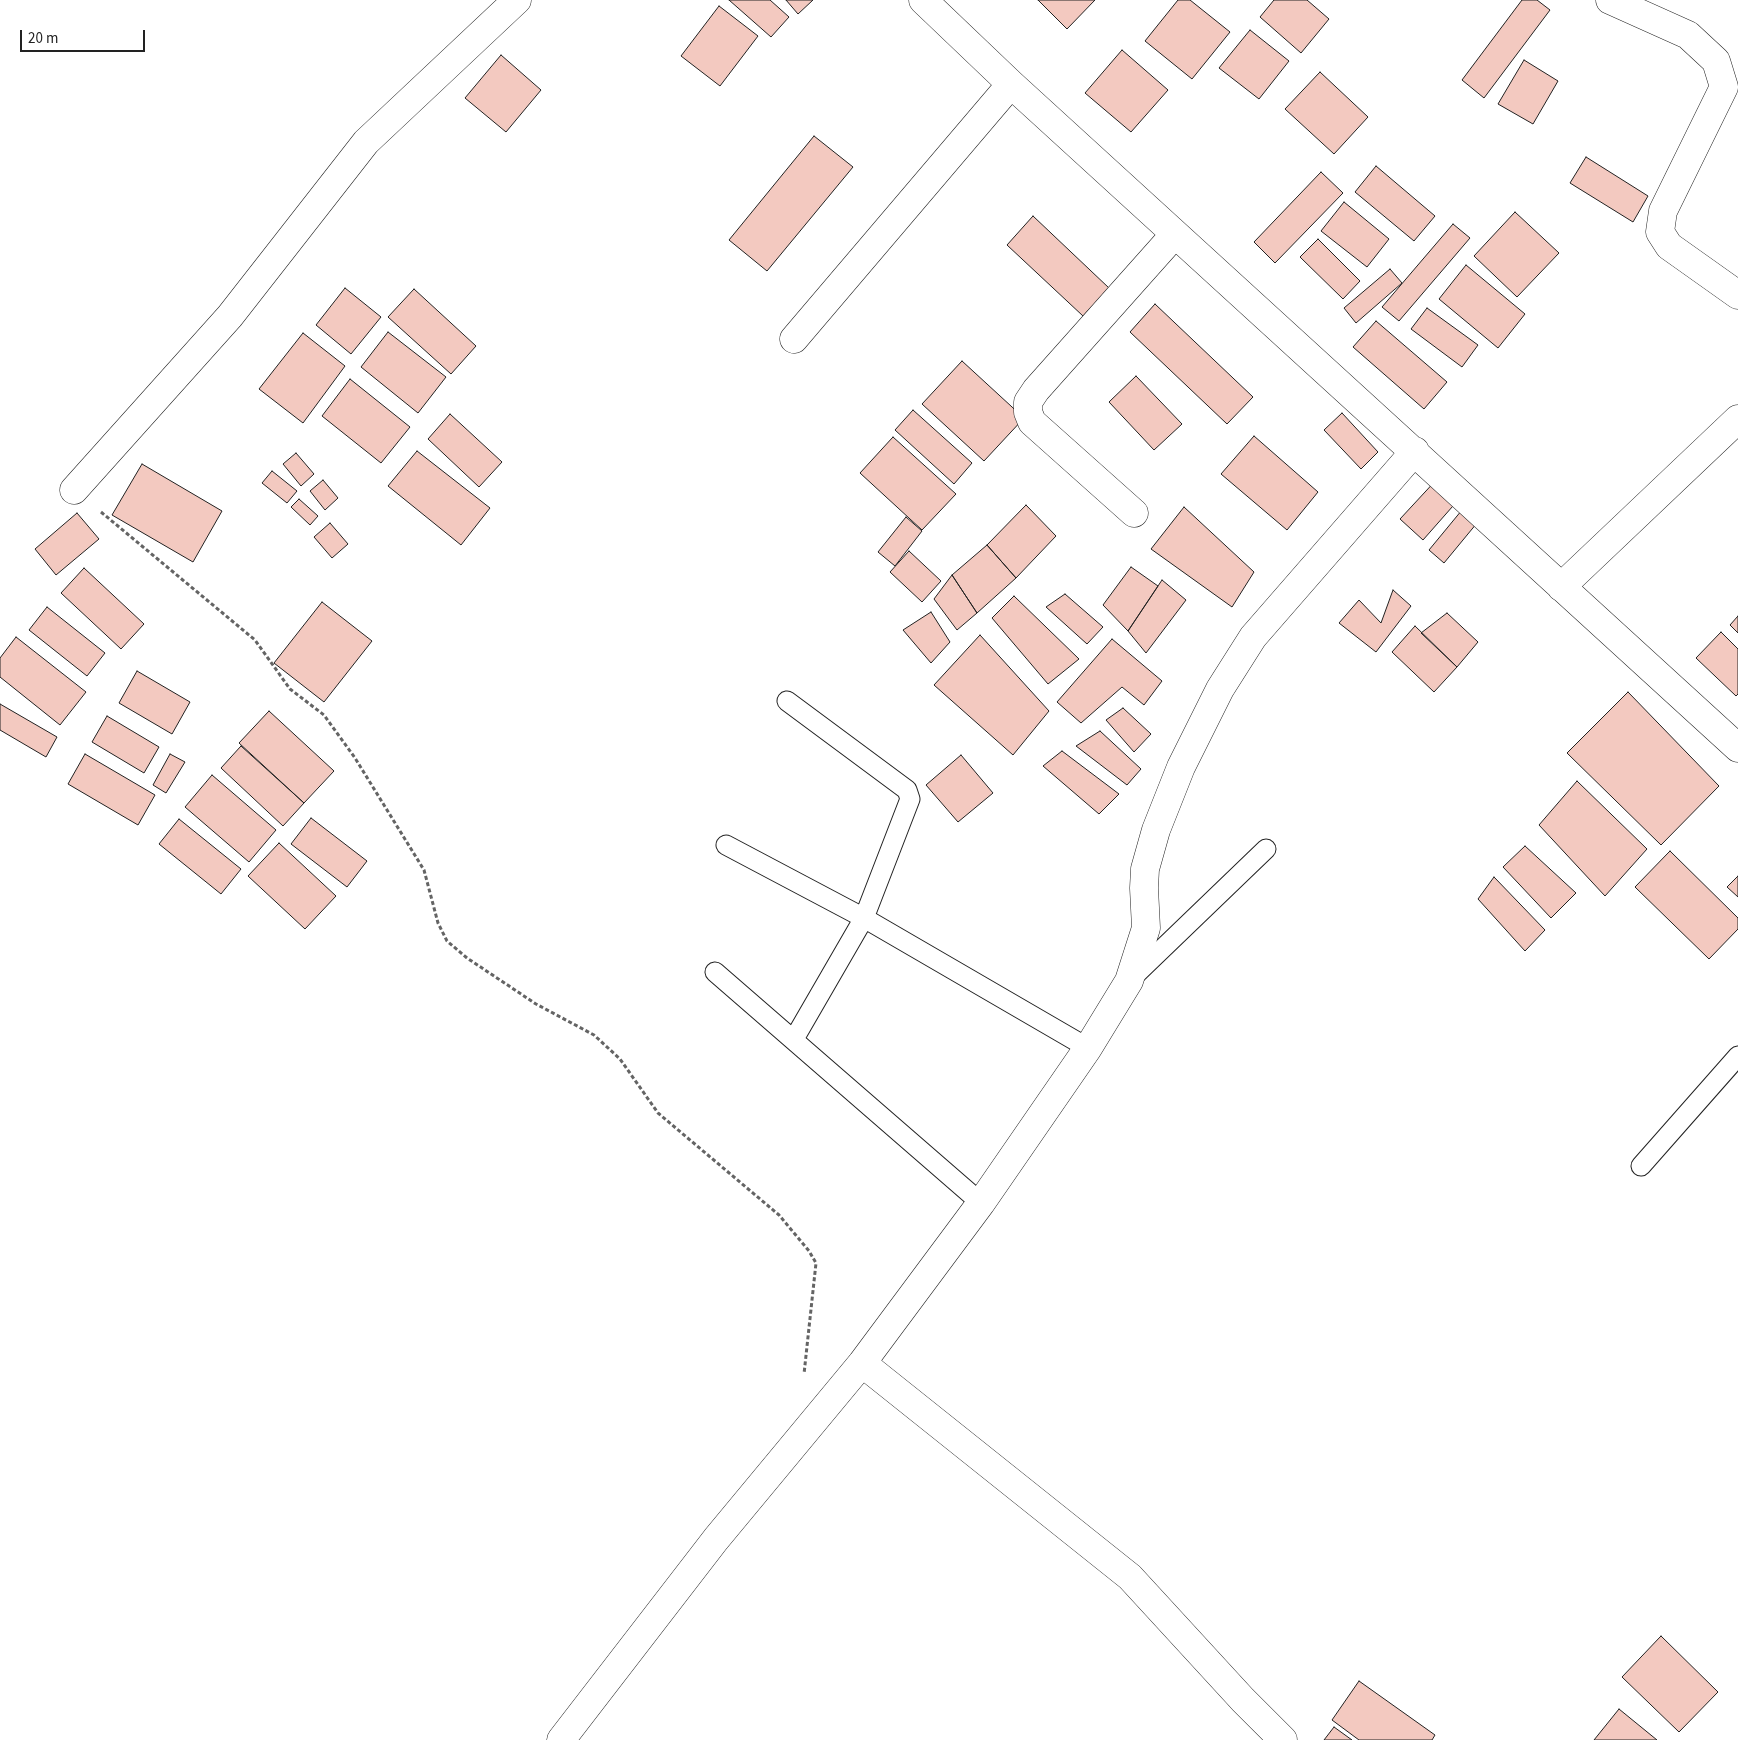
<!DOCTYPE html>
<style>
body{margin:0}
#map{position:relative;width:1738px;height:1740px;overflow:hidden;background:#fff;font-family:"Source Sans 3",sans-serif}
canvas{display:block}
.scale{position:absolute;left:20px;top:30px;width:125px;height:22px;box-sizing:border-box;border:2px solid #222;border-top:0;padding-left:6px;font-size:15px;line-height:18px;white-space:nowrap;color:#222;-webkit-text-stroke:4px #fff;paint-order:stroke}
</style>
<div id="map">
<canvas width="1738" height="1740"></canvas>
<div class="scale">20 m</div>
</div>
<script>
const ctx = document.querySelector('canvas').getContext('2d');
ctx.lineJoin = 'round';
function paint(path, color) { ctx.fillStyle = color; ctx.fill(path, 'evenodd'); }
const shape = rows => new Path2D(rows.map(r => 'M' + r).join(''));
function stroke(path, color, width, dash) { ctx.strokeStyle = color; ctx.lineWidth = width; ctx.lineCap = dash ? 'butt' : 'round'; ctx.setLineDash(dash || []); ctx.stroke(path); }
const building = shape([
 [729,0,770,0,789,17,771,37,729,0],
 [786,0,813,0,798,14,786,0],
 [1038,0,1095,0,1067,29,1038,0],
 [1178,0,1190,0,1230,32,1192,79,1145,41,1178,0],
 [1274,0,1307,0,1329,19,1301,53,1260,17,1274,0],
 [1522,0,1537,0,1550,10,1484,98,1462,80,1522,0],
 [719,6,758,36,720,86,681,56,719,6],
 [1250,30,1289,61,1259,99,1219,68,1250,30],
 [1122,50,1168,90,1131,132,1085,93,1122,50],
 [501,55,541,90,506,132,465,98,501,55],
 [1524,60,1558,81,1533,124,1498,104,1524,60],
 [1320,72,1368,117,1334,154,1285,109,1320,72],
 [814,136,853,167,767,271,729,240,814,136],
 [1586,157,1648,196,1633,222,1570,183,1586,157],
 [1376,166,1435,216,1414,241,1355,192,1376,166],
 [1321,172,1343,193,1275,263,1254,242,1321,172],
 [1344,202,1389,239,1367,267,1321,231,1344,202],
 [1515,212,1559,253,1517,297,1474,256,1515,212],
 [1033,216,1109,288,1083,316,1007,245,1033,216],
 [1453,224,1470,238,1399,321,1382,307,1453,224],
 [1318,239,1360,281,1343,299,1300,257,1318,239],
 [1466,265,1525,314,1498,348,1439,299,1466,265],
 [1390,269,1402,283,1356,323,1344,308,1390,269],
 [345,288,381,317,351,354,316,325,345,288],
 [414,289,476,346,451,374,388,317,414,289],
 [1155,304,1253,397,1227,424,1130,332,1155,304],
 [1427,308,1478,345,1462,367,1411,329,1427,308],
 [1376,321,1447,382,1424,409,1353,347,1376,321],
 [388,332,446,377,418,413,361,367,388,332],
 [303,333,345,366,303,423,259,389,303,333],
 [962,361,1024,418,984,461,922,404,962,361],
 [1136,376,1182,424,1154,450,1109,402,1136,376],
 [350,379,410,427,381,463,322,416,350,379],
 [913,410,972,463,954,484,895,430,913,410],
 [1342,413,1378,452,1361,469,1324,430,1342,413],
 [450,414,502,462,479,487,428,439,450,414],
 [1254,436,1318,492,1287,530,1221,474,1254,436],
 [893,437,956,494,922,530,860,473,893,437],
 [417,451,490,508,461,545,388,486,417,451],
 [296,453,314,474,301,486,283,464,296,453],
 [142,464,222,511,193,562,112,515,142,464],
 [272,471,297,491,287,503,262,483,272,471],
 [1438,478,1460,498,1423,540,1400,519,1438,478],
 [323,480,338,498,325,510,310,491,323,480],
 [299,499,318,516,310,525,291,507,299,499],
 [1026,505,1056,536,1016,578,987,545,1026,505],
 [1184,507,1254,572,1232,607,1151,549,1184,507],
 [1462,510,1477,523,1444,563,1429,550,1462,510],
 [77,513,99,539,56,575,35,549,77,513],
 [906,517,922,531,895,566,878,552,906,517],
 [330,523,348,544,332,558,314,537,330,523],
 [987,545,1016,578,977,613,952,575,987,545],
 [909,551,941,581,922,602,890,572,909,551],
 [1131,567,1158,586,1128,631,1103,605,1131,567],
 [84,568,144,624,121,649,61,593,84,568],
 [952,575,977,613,957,630,934,599,952,575],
 [1162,580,1186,600,1146,653,1128,631,1162,580],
 [1393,590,1411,606,1376,652,1339,623,1359,600,1381,623,1393,590],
 [1065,594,1103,627,1087,644,1046,607,1065,594],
 [1014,596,1079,659,1048,684,992,618,1014,596],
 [322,602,372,641,324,702,274,663,322,602],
 [47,607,105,653,87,676,29,630,47,607],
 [931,612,950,642,931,663,903,630,931,612],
 [1447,613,1478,642,1457,667,1421,633,1447,613],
 [1738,616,1738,633,1730,625,1738,616],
 [1415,626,1457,667,1434,692,1392,652,1415,626],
 [1721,632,1738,649,1738,694,1736,696,1696,658,1721,632],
 [980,635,1049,711,1013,755,934,685,980,635],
 [16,637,86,692,60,725,0,677,0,658,16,637],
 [1112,639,1162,681,1144,705,1122,687,1081,723,1057,702,1112,639],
 [137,671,190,702,172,734,119,703,137,671],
 [1628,692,1719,786,1661,845,1567,753,1628,692],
 [0,704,57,737,46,757,0,730,0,704],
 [1123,708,1151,734,1134,752,1106,720,1123,708],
 [269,711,334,771,304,803,239,743,269,711],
 [107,716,159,747,144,773,92,742,107,716],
 [1100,731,1141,769,1127,785,1076,746,1100,731],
 [241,746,304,803,283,826,221,768,241,746],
 [1062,751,1119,794,1099,814,1043,766,1062,751],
 [85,754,155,795,138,825,68,784,85,754],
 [170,754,185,762,166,793,153,785,170,754],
 [961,755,993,793,958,822,926,785,961,755],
 [212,775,276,830,249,862,185,807,212,775],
 [1577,781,1647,849,1605,896,1539,825,1577,781],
 [311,818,367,861,347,887,291,844,311,818],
 [179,819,241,869,221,894,159,844,179,819],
 [279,843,336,896,305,929,248,876,279,843],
 [1525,846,1576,893,1551,918,1503,867,1525,846],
 [1670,851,1738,918,1738,929,1709,959,1635,887,1670,851],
 [1738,876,1738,897,1727,887,1738,876],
 [1494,877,1545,930,1525,951,1478,899,1494,877],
 [1661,1636,1718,1692,1679,1732,1622,1677,1661,1636],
 [1359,1681,1435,1735,1432,1740,1359,1740,1332,1720,1359,1681],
 [1619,1709,1657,1740,1594,1740,1619,1709],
 [1334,1727,1352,1740,1324,1740,1334,1727]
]);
const path = shape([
 [101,512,255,640,290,689,324,715,355,758,424,870,438,923,447,941,467,958,536,1004,594,1035,620,1059,658,1113,779,1215,809,1251,816,1263,804,1374]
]);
const service = shape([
 [787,701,907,790,910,799,864,918,794,1039],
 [726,845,864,918,1088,1048],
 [715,972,981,1203],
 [1132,978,1266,849],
 [1641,1166,1738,1056]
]);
const minor = shape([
 [923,0,1011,84,1738,748],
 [1610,0,1688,35,1716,61,1724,87,1663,211,1660,232,1669,246,1738,295],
 [794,339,1011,84],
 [74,490,230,316,366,142,517,0],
 [1134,513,1032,422,1028,412,1028,402,1036,390,1175,234],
 [1561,587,1738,419],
 [862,1363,1130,1577,1243,1700,1283,1740],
 [561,1740,716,1539,862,1363,981,1203,1088,1048,1129,981,1146,928,1144,888,1145,869,1156,830,1181,767,1220,689,1253,637,1415,451]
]);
paint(building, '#f3c9c0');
stroke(building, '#222', 1);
stroke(service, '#222', 21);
stroke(minor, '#222', 29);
stroke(path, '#646464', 3, [4, 2.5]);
stroke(service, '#fff', 19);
stroke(minor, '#fff', 28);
</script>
